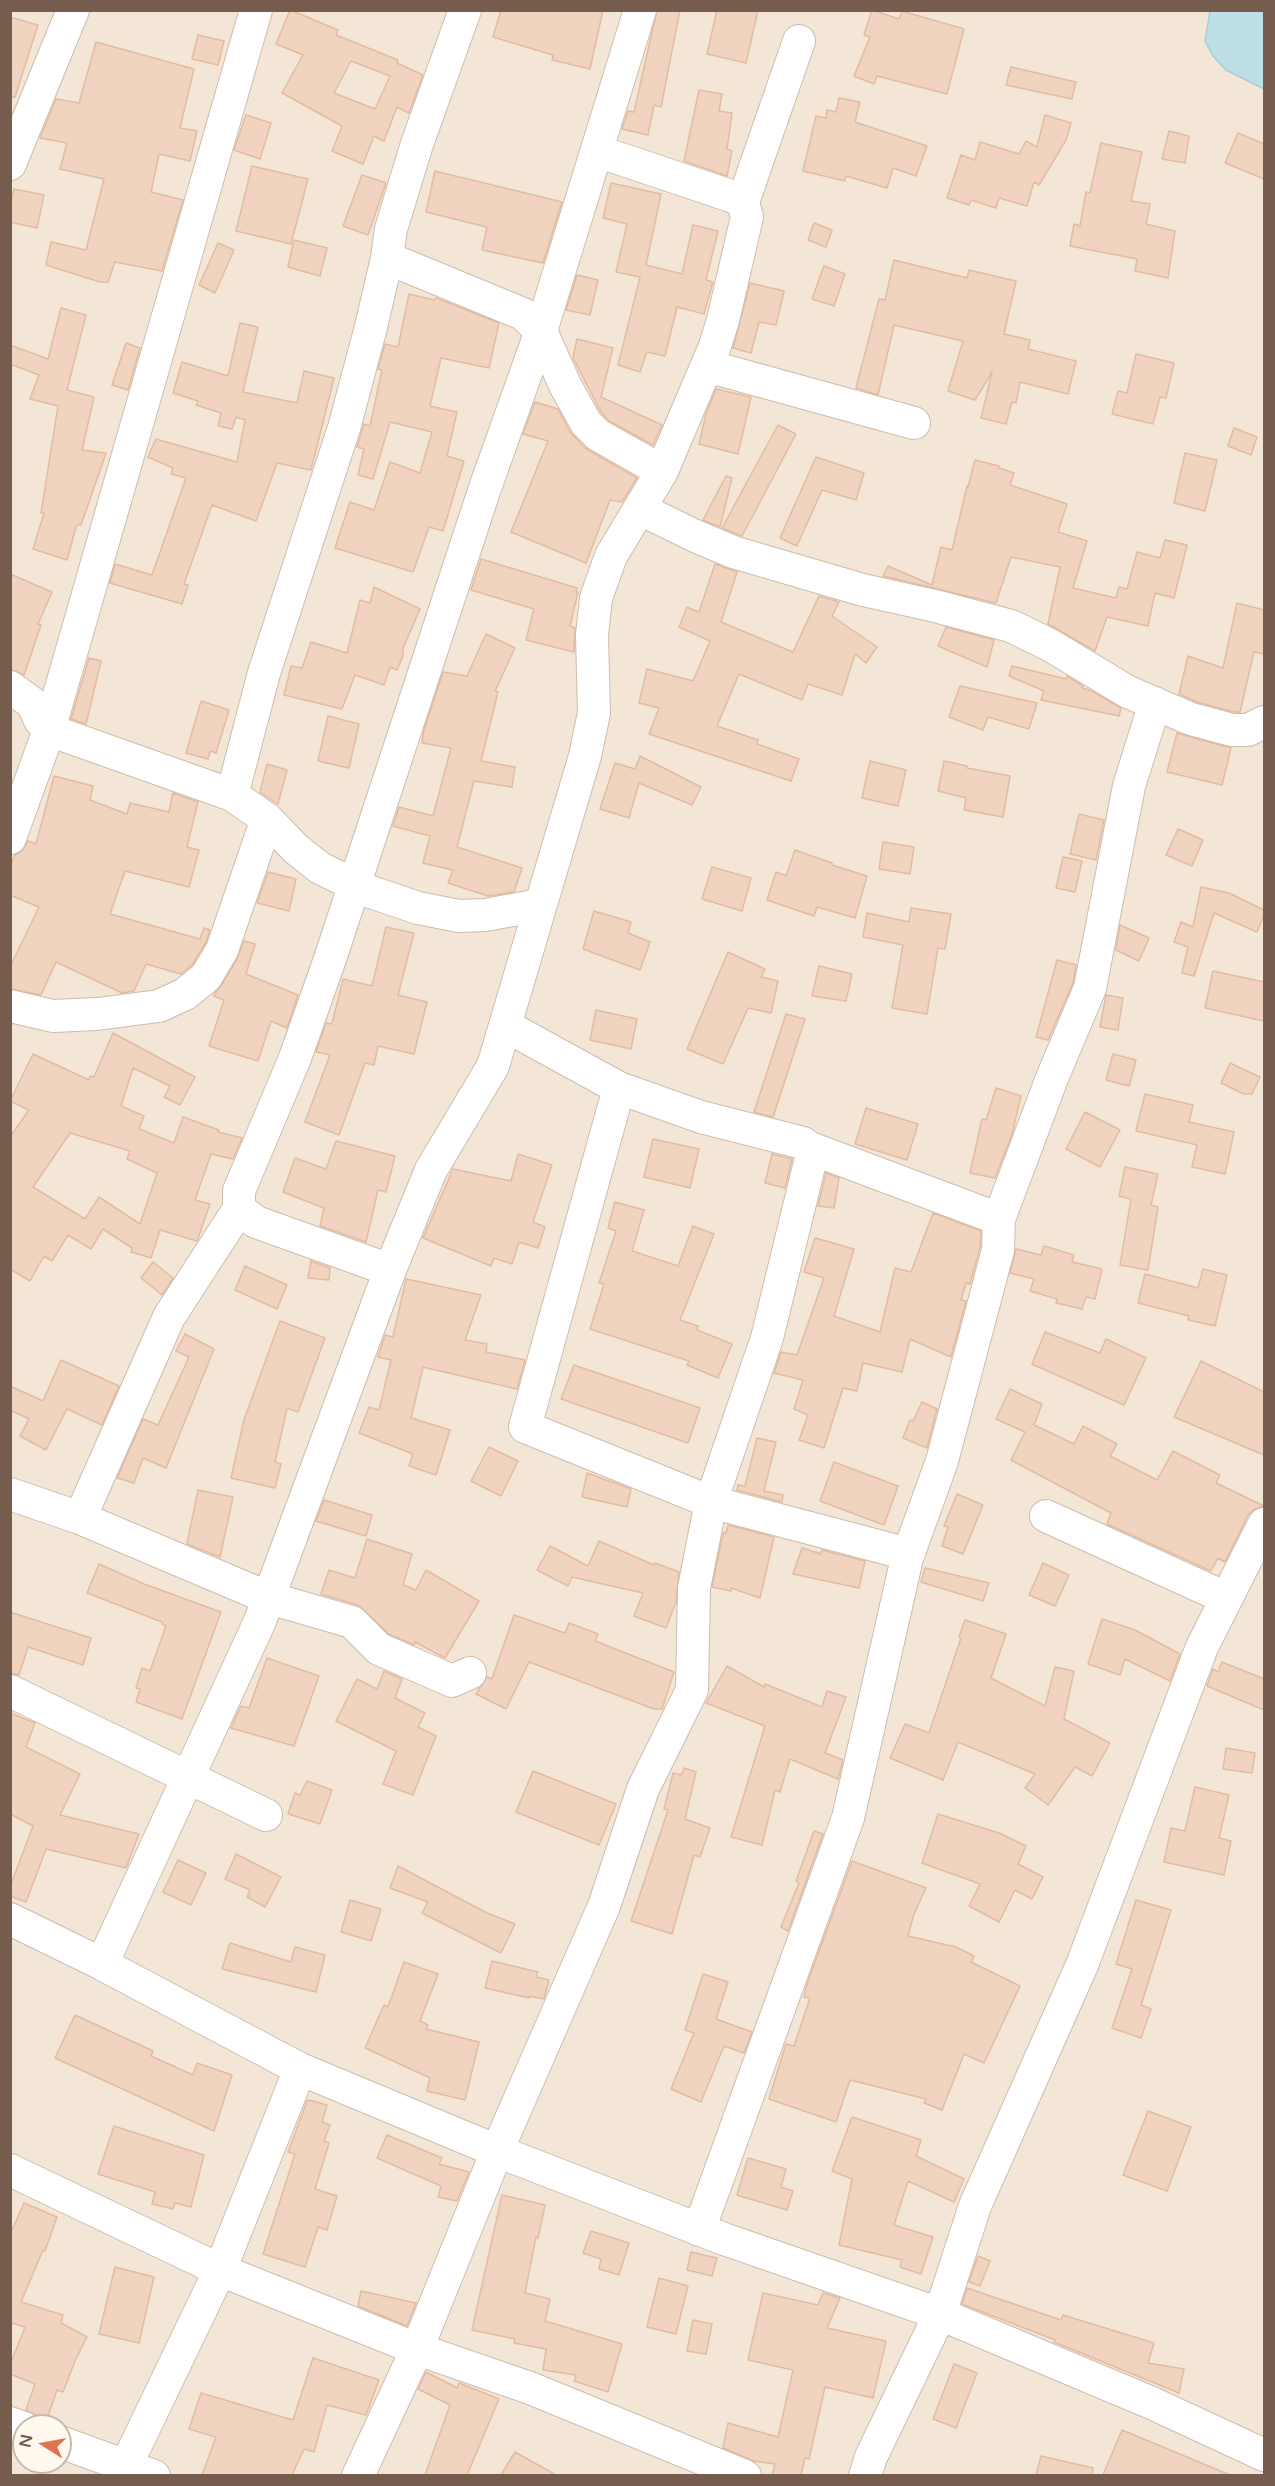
<!DOCTYPE html>
<style>
body{margin:0}
#map{position:relative;width:1275px;height:2486px;overflow:hidden;background:#fcf4e8;font-family:"Varela Round",sans-serif}
canvas{display:block}
.frame{position:absolute;inset:0;border:12px solid #755c4c;pointer-events:none}
.north{position:absolute;left:12px;top:2414px;width:60px;height:60px;box-sizing:border-box;background:#fef8ee;border:2px solid #c7baad;border-radius:50%;rotate:281deg;font-size:16px;font-weight:700;line-height:24px;text-align:center;color:#755c4c}
.north::after{content:'';display:block;margin:auto;width:21px;height:27px;background:#e17351;clip-path:polygon(50% 0,100% 100%,50% 72%,0 100%)}
</style>
<div id="map">
<canvas width="1275" height="2486"></canvas>
<div class="frame"></div>
<div class="north">N</div>
</div>
<script>
const ctx = document.querySelector('canvas').getContext('2d');
ctx.lineJoin = 'round';
function paint(path, color) { ctx.fillStyle = color; ctx.fill(path, 'evenodd'); }
const shape = rows => new Path2D(rows.map(r => 'M' + r).join(''));
function stroke(path, color, width, dash) { ctx.strokeStyle = color; ctx.lineWidth = width; ctx.lineCap = dash ? 'butt' : 'round'; ctx.setLineDash(dash || []); ctx.stroke(path); }
const residential = shape([
 [11,11,1264,11,1264,2475,11,2476],
 [24,2426,60,2426,60,2462,24,2462]
]);
const water = shape([
 [1210,11,1264,11,1264,89,1226,70,1213,56,1205,41,1210,11]
]);
const building = shape([
 [290,10,338,30,336,35,398,60,397,63,423,75,409,113,397,107,384,141,374,136,363,164,332,151,342,126,282,93,303,55,276,44,290,10],
 [351,61,390,76,375,109,334,93,351,61],
 [501,10,603,10,590,69,552,60,553,55,493,37,501,10],
 [657,10,680,10,661,107,654,105,648,135,622,129,628,111,634,112,657,10],
 [717,10,758,10,746,63,707,54,717,10],
 [872,10,899,19,902,11,964,29,947,94,877,76,874,84,854,76,870,37,864,35,872,10],
 [10,17,38,25,15,97,10,97,10,17],
 [198,35,224,41,218,65,192,59,198,35],
 [96,42,194,69,180,128,197,131,190,161,159,154,151,192,183,200,162,271,115,262,108,282,100,282,46,265,51,242,86,250,104,179,60,169,67,143,40,138,56,99,79,103,96,42],
 [1011,67,1076,82,1072,99,1006,85,1011,67],
 [699,90,722,94,719,111,732,113,727,149,732,151,727,176,684,161,699,90],
 [839,98,860,102,855,122,927,146,916,176,893,168,887,188,846,176,845,181,803,171,816,116,826,118,827,110,836,112,839,98],
 [246,115,271,123,260,159,234,150,246,115],
 [1045,115,1071,123,1066,140,1039,185,1034,182,1027,206,999,198,996,208,971,200,969,205,947,198,961,155,975,160,980,142,1019,154,1026,141,1037,147,1045,115],
 [1169,131,1189,136,1185,163,1162,159,1169,131],
 [1238,133,1264,144,1264,179,1225,163,1238,133],
 [1101,143,1142,152,1131,201,1150,204,1146,224,1175,231,1168,278,1135,271,1137,259,1070,246,1074,224,1080,226,1086,192,1090,193,1101,143],
 [252,166,308,179,291,244,236,231,252,166],
 [435,171,562,202,543,263,482,250,487,227,426,212,435,171],
 [362,175,386,183,368,235,343,226,362,175],
 [611,183,661,194,646,265,682,274,693,225,718,231,706,280,713,282,704,314,677,307,665,356,647,352,640,372,618,365,640,277,616,272,627,224,603,218,611,183],
 [14,189,44,195,37,228,10,222,10,206,14,189],
 [814,223,832,230,826,247,808,240,814,223],
 [294,240,327,248,320,276,288,267,294,240],
 [218,243,234,250,215,293,199,285,218,243],
 [894,260,967,278,969,270,1016,281,1004,334,1030,340,1028,349,1076,361,1068,394,1020,382,1016,403,1012,402,1006,424,981,418,992,372,975,400,948,391,963,341,894,325,878,395,856,388,879,299,885,300,894,260],
 [824,266,845,274,834,306,812,299,824,266],
 [577,275,598,280,590,315,566,310,577,275],
 [750,283,784,291,776,325,759,322,751,353,733,348,750,283],
 [409,294,434,300,436,298,499,323,489,368,441,358,430,406,457,412,447,456,464,461,443,531,429,527,413,572,335,548,350,502,374,510,390,462,420,473,432,432,390,422,373,479,358,475,364,449,357,447,364,424,370,426,382,370,378,369,385,344,398,347,409,294],
 [61,308,86,315,67,390,94,397,82,450,106,453,81,525,79,524,76,527,67,560,33,549,44,513,41,513,58,406,30,399,39,375,10,364,10,345,48,359,61,308],
 [240,323,258,327,243,392,297,403,304,371,334,378,311,470,277,463,256,521,212,505,184,584,188,585,182,604,110,583,115,564,152,575,186,478,171,474,173,468,148,457,156,439,237,462,245,420,236,417,232,429,218,426,221,413,196,405,198,401,173,393,182,362,228,376,240,323],
 [577,339,613,348,601,397,662,425,653,445,609,421,601,412,573,358,577,339],
 [126,343,140,348,128,390,112,385,126,343],
 [1136,354,1174,363,1166,398,1160,397,1153,424,1112,414,1118,391,1127,393,1136,354],
 [716,389,751,397,738,454,699,444,706,414,716,389],
 [535,402,558,409,570,432,585,448,637,478,622,502,610,500,586,563,511,532,548,441,523,434,535,402],
 [778,425,796,434,742,536,722,528,778,425],
 [1234,428,1257,437,1251,455,1228,446,1234,428],
 [1185,453,1217,460,1205,511,1174,503,1185,453],
 [816,457,864,473,856,500,822,490,797,546,780,538,816,457],
 [975,460,999,466,999,468,1014,473,1010,485,1067,504,1058,532,1087,541,1073,588,1116,598,1119,587,1127,589,1137,552,1160,558,1165,540,1187,545,1174,598,1155,593,1148,626,1107,617,1095,651,1048,624,1060,567,1011,557,996,603,883,576,888,566,932,585,941,547,952,550,967,486,968,487,975,460],
 [726,476,732,478,720,527,703,520,726,476],
 [481,559,577,588,576,592,578,592,570,626,575,628,574,652,526,640,534,609,471,590,481,559],
 [715,564,737,572,721,622,793,652,819,596,839,602,832,616,877,647,866,663,855,654,842,695,808,684,802,700,739,674,717,726,758,740,757,744,799,759,791,781,649,734,659,708,639,703,647,669,693,681,710,641,679,627,687,607,699,612,715,564],
 [10,574,52,592,38,624,41,625,24,675,10,669,10,574],
 [374,587,420,609,403,648,403,656,397,670,390,667,384,685,355,675,342,709,284,695,291,666,302,668,311,642,347,653,360,600,370,603,374,587],
 [1237,603,1264,610,1264,654,1254,652,1240,712,1234,712,1197,702,1179,694,1188,656,1223,668,1237,603],
 [946,627,994,640,987,667,938,646,946,627],
 [486,634,515,648,495,691,498,692,481,761,515,767,512,787,474,781,457,847,522,868,514,892,488,896,448,883,453,870,423,863,430,836,393,826,399,807,433,816,451,748,422,743,424,730,443,672,467,676,486,634],
 [89,658,101,661,86,724,71,719,89,658],
 [1012,666,1066,679,1067,676,1083,686,1082,688,1090,690,1121,708,1119,716,1041,700,1044,691,1009,676,1012,666],
 [960,686,1037,703,1029,729,988,717,983,730,949,717,960,686],
 [201,701,229,710,216,753,210,751,208,759,186,753,201,701],
 [328,716,359,724,349,768,318,761,328,716],
 [1177,733,1231,748,1222,785,1167,772,1177,733],
 [640,756,701,787,692,805,639,783,629,818,600,809,615,763,635,769,640,756],
 [870,761,906,770,898,806,862,798,870,761],
 [944,761,967,766,967,768,1010,776,1003,817,964,810,966,798,938,791,944,761],
 [267,764,287,770,278,804,260,792,267,764],
 [54,776,93,786,90,800,127,814,130,803,169,812,173,793,198,802,187,847,199,850,189,887,125,871,110,914,200,939,204,928,210,930,206,942,192,965,181,974,146,964,134,991,122,993,56,962,41,995,10,989,10,967,39,907,10,895,10,866,15,855,22,851,28,841,36,844,54,776],
 [1079,814,1104,820,1096,860,1070,854,1079,814],
 [1178,829,1203,840,1192,866,1166,855,1178,829],
 [883,842,914,847,910,874,879,869,883,842],
 [795,850,832,863,832,865,867,876,855,918,817,907,814,916,767,900,776,872,786,876,795,850],
 [1063,857,1082,861,1075,892,1056,888,1063,857],
 [712,867,751,878,742,911,702,899,712,867],
 [268,872,296,879,289,911,257,903,268,872],
 [1201,887,1229,893,1264,910,1264,915,1257,932,1214,913,1194,976,1182,973,1188,947,1174,942,1181,922,1193,927,1201,887],
 [911,908,951,914,945,949,938,948,927,1014,892,1008,903,945,863,937,867,913,909,922,911,908],
 [594,911,631,922,628,933,650,942,640,970,583,949,594,911],
 [1120,925,1149,938,1139,961,1116,950,1120,925],
 [386,927,414,933,398,995,427,1002,414,1054,378,1046,374,1065,365,1063,339,1135,305,1122,330,1055,316,1052,326,1023,332,1024,343,979,372,986,386,927],
 [244,941,255,944,246,974,298,995,287,1028,271,1021,258,1061,209,1046,224,1000,214,996,215,993,221,986,237,959,244,941],
 [728,952,765,969,761,977,778,981,771,1013,748,1008,723,1064,687,1049,728,952],
 [1057,960,1076,965,1073,983,1048,1040,1036,1037,1057,960],
 [819,966,852,974,846,1001,812,996,819,966],
 [1213,971,1264,982,1264,1021,1205,1008,1213,971],
 [1106,995,1123,998,1118,1030,1100,1027,1106,995],
 [596,1010,637,1019,631,1049,590,1040,596,1010],
 [786,1014,805,1019,773,1117,754,1112,786,1014],
 [113,1033,195,1077,180,1105,164,1097,170,1086,133,1068,121,1106,144,1116,139,1129,174,1143,183,1117,219,1130,218,1132,242,1138,233,1159,211,1154,195,1200,210,1204,197,1241,160,1230,151,1258,131,1252,132,1248,103,1229,91,1249,68,1235,52,1261,44,1256,30,1281,10,1269,10,1137,29,1110,10,1101,33,1054,89,1080,90,1076,94,1077,113,1033],
 [70,1133,130,1151,127,1159,157,1173,140,1224,99,1197,85,1219,33,1187,70,1133],
 [1113,1054,1136,1060,1129,1086,1106,1080,1113,1054],
 [1230,1063,1260,1077,1252,1094,1244,1094,1221,1083,1230,1063],
 [996,1088,1021,1096,1012,1134,995,1178,970,1173,982,1119,986,1120,996,1088],
 [1145,1094,1193,1105,1189,1122,1234,1132,1225,1174,1192,1167,1197,1145,1136,1131,1145,1094],
 [866,1108,918,1124,907,1160,855,1144,866,1108],
 [1085,1112,1120,1130,1100,1167,1066,1149,1085,1112],
 [653,1139,699,1149,690,1188,644,1177,653,1139],
 [336,1141,395,1156,386,1192,378,1190,366,1242,320,1226,324,1208,283,1192,295,1158,326,1169,336,1141],
 [518,1154,552,1165,533,1222,545,1227,538,1248,519,1242,512,1264,494,1258,491,1266,423,1238,453,1169,511,1181,518,1154],
 [772,1154,792,1159,785,1188,765,1183,772,1154],
 [1125,1167,1158,1174,1151,1205,1158,1207,1148,1270,1120,1265,1131,1199,1119,1196,1125,1167],
 [826,1173,839,1178,834,1208,818,1206,826,1173],
 [615,1202,644,1210,632,1251,678,1266,693,1226,714,1234,680,1320,698,1326,697,1330,732,1344,718,1378,687,1365,689,1361,590,1329,604,1284,599,1283,616,1231,608,1228,615,1202],
 [933,1213,981,1231,980,1247,970,1284,966,1283,961,1300,966,1301,951,1357,910,1339,902,1372,863,1363,857,1391,843,1388,824,1448,799,1440,808,1415,794,1409,803,1380,774,1373,781,1352,797,1355,824,1278,804,1272,815,1238,854,1249,834,1316,880,1332,895,1268,911,1272,933,1213],
 [1044,1246,1074,1255,1072,1262,1102,1269,1095,1299,1086,1297,1082,1309,1056,1303,1057,1299,1030,1291,1034,1279,1010,1273,1016,1249,1041,1255,1044,1246],
 [311,1261,330,1268,329,1280,308,1278,311,1261],
 [153,1262,173,1278,162,1295,141,1278,153,1262],
 [245,1266,287,1285,277,1309,235,1290,245,1266],
 [1203,1269,1227,1275,1215,1326,1188,1320,1189,1316,1138,1303,1145,1274,1198,1288,1203,1269],
 [406,1279,481,1295,465,1340,487,1344,486,1352,525,1360,517,1389,423,1367,411,1418,450,1430,436,1475,409,1466,413,1454,359,1433,369,1407,379,1410,391,1360,378,1357,385,1335,393,1337,406,1279],
 [280,1321,325,1338,298,1412,287,1408,275,1462,281,1464,275,1488,231,1478,244,1420,280,1321],
 [1045,1332,1100,1353,1106,1339,1146,1358,1124,1405,1032,1364,1045,1332],
 [185,1334,214,1349,166,1468,143,1458,134,1483,117,1478,143,1419,158,1425,189,1357,176,1351,185,1334],
 [61,1360,119,1386,102,1425,67,1409,46,1450,20,1436,29,1419,10,1410,10,1386,43,1401,61,1360],
 [1201,1361,1264,1392,1264,1455,1174,1417,1201,1361],
 [574,1365,700,1408,688,1443,561,1399,574,1365],
 [1010,1389,1042,1404,1034,1425,1074,1444,1083,1426,1117,1444,1110,1456,1157,1480,1173,1451,1220,1475,1216,1483,1264,1506,1255,1509,1248,1515,1225,1562,1218,1558,1211,1571,1107,1524,1111,1513,1011,1460,1025,1432,996,1419,1010,1389],
 [922,1402,937,1409,927,1448,903,1438,910,1420,913,1421,922,1402],
 [757,1438,776,1442,764,1491,783,1495,782,1502,737,1490,738,1485,745,1486,757,1438],
 [489,1447,518,1461,501,1496,471,1481,489,1447],
 [834,1462,898,1486,884,1525,820,1501,834,1462],
 [587,1473,631,1489,627,1507,582,1497,587,1473],
 [198,1490,233,1497,220,1557,187,1544,198,1490],
 [957,1494,983,1505,963,1554,942,1546,948,1527,944,1526,957,1494],
 [324,1500,372,1515,366,1536,316,1521,324,1500],
 [728,1525,774,1537,760,1598,731,1588,731,1591,712,1587,723,1533,726,1533,728,1525],
 [367,1539,412,1554,403,1585,416,1590,426,1570,479,1601,445,1658,415,1642,414,1645,389,1634,358,1605,321,1594,329,1570,355,1578,367,1539],
 [599,1541,654,1565,655,1563,679,1572,676,1602,666,1628,634,1616,643,1593,572,1577,568,1586,537,1570,550,1546,588,1566,599,1541],
 [802,1548,821,1554,822,1550,865,1561,859,1588,793,1574,802,1548],
 [1043,1563,1069,1575,1055,1606,1029,1595,1043,1563],
 [99,1564,144,1584,221,1612,182,1719,136,1702,140,1689,136,1688,142,1668,150,1671,166,1626,162,1624,162,1622,87,1593,99,1564],
 [925,1568,989,1583,983,1601,921,1582,925,1568],
 [10,1612,91,1638,83,1665,28,1647,19,1675,10,1673,10,1612],
 [514,1615,565,1633,569,1623,598,1634,595,1641,674,1672,662,1709,654,1709,529,1662,506,1709,476,1694,487,1677,492,1679,514,1615],
 [1102,1619,1135,1630,1180,1654,1170,1681,1125,1659,1120,1675,1088,1664,1102,1619],
 [965,1620,1006,1634,991,1678,1045,1706,1055,1667,1074,1671,1064,1719,1110,1743,1092,1776,1075,1767,1048,1805,1025,1788,1035,1774,958,1742,943,1780,890,1758,905,1724,929,1733,961,1638,959,1637,965,1620],
 [267,1658,319,1676,294,1746,231,1728,241,1706,249,1708,267,1658],
 [1222,1662,1264,1679,1264,1710,1207,1686,1213,1669,1218,1672,1222,1662],
 [727,1666,764,1687,765,1684,822,1707,827,1691,846,1697,825,1753,843,1760,838,1779,790,1759,780,1792,775,1790,762,1845,731,1837,765,1726,706,1703,727,1666],
 [384,1671,402,1679,395,1698,425,1713,418,1727,436,1736,413,1795,383,1784,396,1751,336,1721,357,1679,377,1689,384,1671],
 [10,1713,35,1723,26,1747,80,1774,60,1815,139,1834,126,1868,46,1849,26,1902,10,1896,10,1887,33,1826,10,1814,10,1713],
 [1226,1748,1255,1753,1252,1773,1223,1769,1226,1748],
 [684,1768,696,1772,685,1819,710,1828,700,1857,694,1855,672,1934,631,1921,668,1810,664,1809,673,1773,681,1775,684,1768],
 [533,1771,616,1804,599,1845,516,1812,533,1771],
 [307,1781,332,1790,320,1824,288,1814,295,1793,300,1795,307,1781],
 [1195,1787,1229,1795,1219,1838,1231,1841,1224,1875,1164,1862,1171,1828,1185,1831,1195,1787],
 [938,1814,999,1833,1026,1846,1018,1864,1043,1877,1032,1899,1015,1890,999,1922,969,1906,980,1884,922,1863,938,1814],
 [814,1831,823,1834,788,1931,781,1927,799,1883,796,1881,814,1831],
 [236,1854,281,1877,265,1907,247,1897,250,1890,225,1879,236,1854],
 [178,1860,206,1873,191,1905,163,1892,178,1860],
 [852,1861,926,1888,914,1914,908,1936,956,1947,974,1956,971,1962,1020,1986,984,2063,964,2054,942,2110,924,2103,926,2099,850,2080,836,2122,769,2099,786,2044,794,2046,810,1998,804,1997,807,1984,852,1861],
 [398,1866,487,1913,515,1924,501,1953,422,1913,428,1902,390,1888,398,1866],
 [350,1900,381,1909,371,1941,341,1932,350,1900],
 [1136,1900,1171,1910,1141,2005,1151,2009,1141,2038,1112,2028,1132,1969,1116,1964,1136,1900],
 [230,1943,291,1962,295,1947,325,1955,316,1992,222,1969,230,1943],
 [492,1961,538,1972,536,1977,549,1980,544,1999,529,1996,529,1998,485,1988,492,1961],
 [404,1962,438,1974,420,2021,428,2025,426,2029,479,2042,465,2100,427,2091,430,2078,365,2048,384,2005,388,2007,404,1962],
 [703,1974,728,1982,716,2019,752,2032,744,2053,724,2046,701,2102,671,2089,694,2033,685,2030,703,1974],
 [75,2015,153,2051,151,2056,193,2075,197,2063,232,2075,214,2131,55,2058,75,2015],
 [309,2100,327,2105,322,2122,330,2125,324,2141,329,2143,315,2189,337,2196,327,2230,318,2227,305,2267,263,2254,295,2154,288,2152,307,2101,309,2100],
 [1148,2111,1191,2127,1167,2191,1123,2175,1148,2111],
 [852,2117,921,2140,916,2156,964,2179,954,2202,908,2181,894,2225,933,2237,921,2274,900,2267,902,2260,839,2245,852,2179,832,2171,852,2117],
 [114,2126,204,2155,191,2207,175,2203,173,2209,152,2204,155,2192,98,2174,114,2126],
 [387,2135,442,2158,439,2164,469,2172,457,2201,438,2197,441,2186,377,2158,387,2135],
 [748,2158,786,2169,781,2187,793,2191,787,2210,737,2195,748,2158],
 [502,2195,545,2205,538,2238,536,2237,525,2293,550,2299,545,2321,622,2344,608,2392,574,2381,576,2375,543,2370,546,2349,514,2343,515,2339,472,2330,502,2195],
 [24,2203,57,2217,45,2251,43,2250,21,2302,63,2315,61,2323,87,2337,75,2361,63,2392,57,2390,45,2425,42,2424,37,2416,26,2410,35,2384,10,2374,10,2365,25,2327,12,2323,10,2326,10,2235,24,2203],
 [591,2231,629,2243,619,2275,599,2269,601,2259,583,2253,591,2231],
 [691,2252,717,2258,712,2276,687,2270,691,2252],
 [978,2256,990,2261,980,2286,969,2282,978,2256],
 [115,2267,154,2277,139,2343,99,2334,115,2267],
 [659,2278,688,2286,676,2334,647,2327,659,2278],
 [967,2288,1061,2320,1063,2315,1154,2343,1148,2363,1184,2369,1179,2393,1054,2342,1055,2340,962,2304,967,2288],
 [361,2291,416,2303,407,2326,358,2306,361,2291],
 [763,2293,818,2305,823,2293,840,2298,827,2328,886,2341,873,2398,825,2387,809,2459,805,2458,801,2475,772,2475,775,2464,754,2461,723,2448,728,2423,778,2437,793,2370,748,2360,763,2293],
 [693,2320,712,2324,706,2354,687,2351,693,2320],
 [313,2358,379,2380,366,2415,327,2405,314,2452,304,2449,292,2475,202,2475,216,2437,189,2429,201,2393,293,2420,313,2358],
 [954,2364,977,2373,956,2428,933,2419,954,2364],
 [426,2372,457,2388,459,2383,499,2399,467,2475,425,2475,450,2405,418,2389,426,2372],
 [1122,2430,1230,2475,1103,2475,1122,2430],
 [515,2452,556,2475,501,2475,515,2452],
 [1041,2456,1093,2468,1092,2475,1036,2475,1041,2456]
]);
const minor = shape([
 [10,164,73,10],
 [743,202,799,41],
 [387,258,523,314,541,331,565,385,586,423,598,435,662,471],
 [707,366,914,423],
 [640,509,693,535,733,552,863,590,935,606,1011,626,1050,645,1128,692,1191,719,1232,730,1248,730,1264,722],
 [10,687,32,703,40,720,49,730,232,795,267,819,296,849,320,868,365,890,418,908,459,916,485,915,540,905],
 [232,795,264,673,344,428,371,327,387,258,391,229,417,144,465,10],
 [10,838,49,730,256,10],
 [10,1006,53,1016,97,1014,159,1006,185,994,206,977,222,950,267,819],
 [619,1088,525,1427,711,1502,908,1554],
 [810,1148,999,1219],
 [390,1270,256,1222,239,1209,239,1191,295,1058,330,959,485,488,541,331,640,10],
 [10,1494,80,1518,269,1598,352,1622,379,1649,452,1681,470,1673],
 [1046,1516,1226,1598],
 [80,1518,169,1317,239,1209],
 [10,1691,266,1815],
 [10,1919,102,1964,300,2069,497,2151,724,2239,940,2314,1154,2404,1264,2455],
 [102,1964,260,1621,390,1270,431,1170,493,1066,585,756,594,713,592,635,596,598,611,556,662,471,715,346,723,320,747,217,743,202,731,196,597,151],
 [10,2170,220,2270,417,2349,530,2388,745,2476],
 [699,2230,848,1818,907,1558,942,1461,998,1250,999,1219,1052,1078,1090,988,1129,786,1155,703],
 [10,2423,24,2428],
 [60,2442,154,2476],
 [121,2476,220,2270,300,2069],
 [358,2476,417,2349,497,2151,604,1906,643,1789,692,1690,694,1588,711,1502,767,1338,811,1158,810,1148,803,1143,701,1117,619,1088,506,1026],
 [865,2476,871,2457,940,2314,975,2206,1082,1965,1202,1647,1264,1524]
]);
paint(residential, '#f3e6d6');
paint(water, '#bddfe5');
stroke(water, '#a3ced7', 1.5);
paint(building, '#f0d4c0');
stroke(building, '#e3bba1', 1.5);
stroke(minor, '#cebcae', 34);
stroke(minor, '#fff', 32);
</script>
